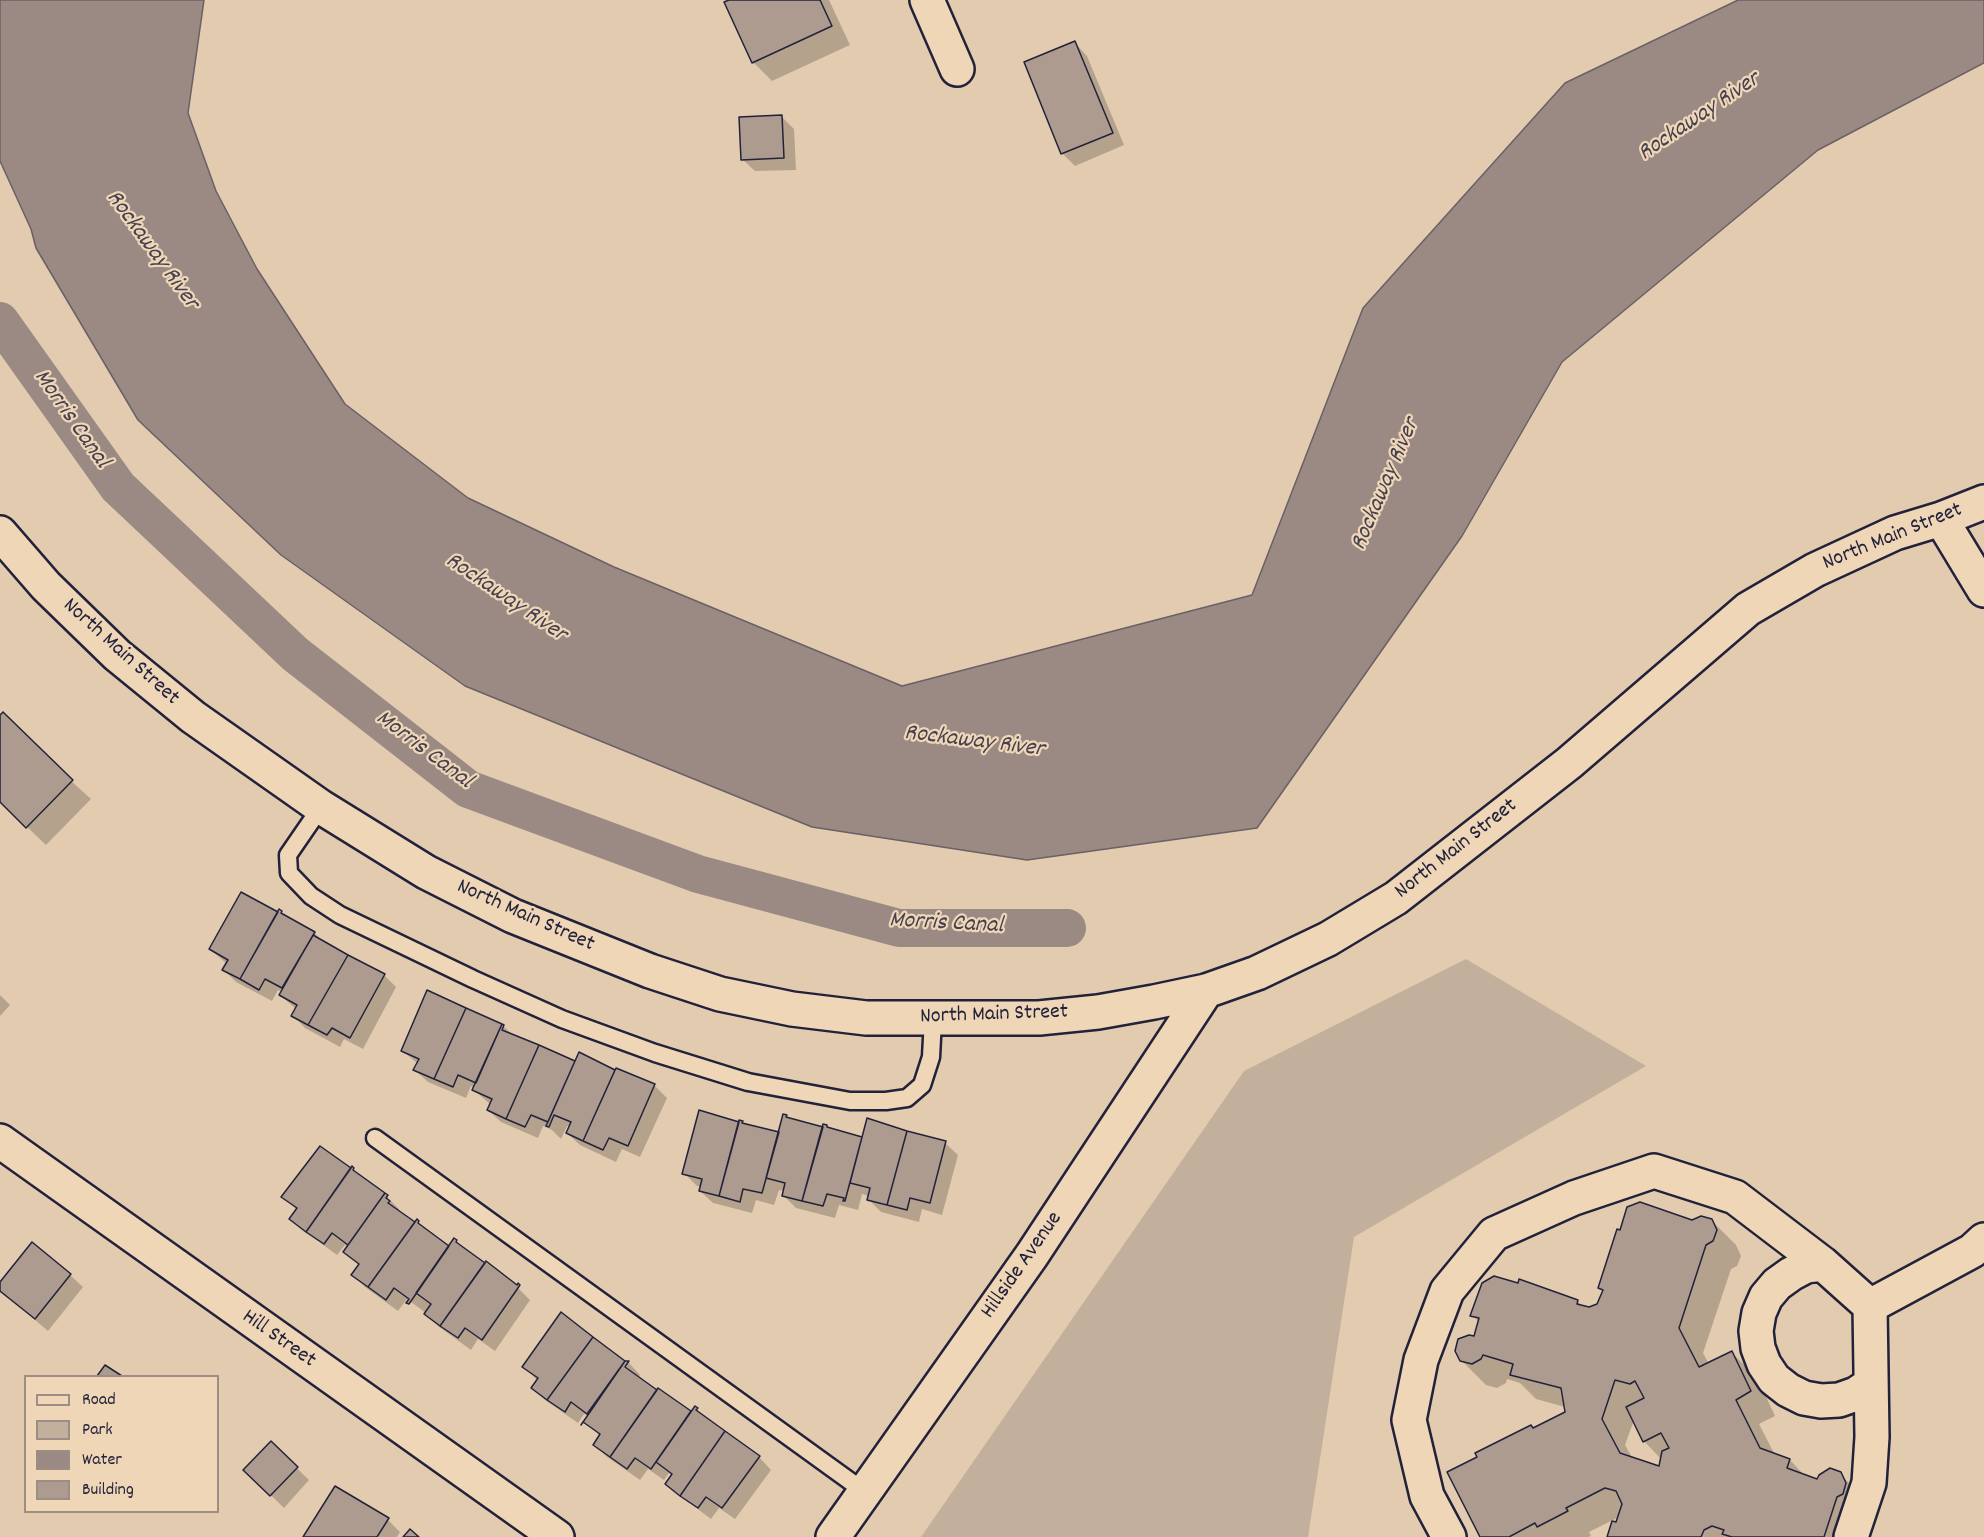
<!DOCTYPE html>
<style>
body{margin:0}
#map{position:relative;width:1984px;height:1537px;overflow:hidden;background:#e3cbb0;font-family:Dekko,sans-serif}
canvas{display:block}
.legend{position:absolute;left:24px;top:1375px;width:195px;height:138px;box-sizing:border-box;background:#efd6b7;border:2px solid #9d8e85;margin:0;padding:8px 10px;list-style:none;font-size:18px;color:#22223b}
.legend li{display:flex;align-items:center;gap:12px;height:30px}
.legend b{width:30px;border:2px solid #9d8e85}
</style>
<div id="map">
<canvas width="1984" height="1537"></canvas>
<ul class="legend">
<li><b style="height:8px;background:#efd6b7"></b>Road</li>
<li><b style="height:16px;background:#c2af9c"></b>Park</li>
<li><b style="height:16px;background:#9a8a83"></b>Water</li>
<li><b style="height:16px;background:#ad9b8f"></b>Building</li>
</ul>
</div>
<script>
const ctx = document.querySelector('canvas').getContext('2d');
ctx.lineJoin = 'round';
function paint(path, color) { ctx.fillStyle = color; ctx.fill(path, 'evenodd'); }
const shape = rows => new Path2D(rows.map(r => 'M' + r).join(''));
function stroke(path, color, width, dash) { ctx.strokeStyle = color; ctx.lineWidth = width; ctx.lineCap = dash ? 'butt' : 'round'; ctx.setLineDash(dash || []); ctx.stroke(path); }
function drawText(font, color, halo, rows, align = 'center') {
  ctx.font = font + ' Dekko,sans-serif'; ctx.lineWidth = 4.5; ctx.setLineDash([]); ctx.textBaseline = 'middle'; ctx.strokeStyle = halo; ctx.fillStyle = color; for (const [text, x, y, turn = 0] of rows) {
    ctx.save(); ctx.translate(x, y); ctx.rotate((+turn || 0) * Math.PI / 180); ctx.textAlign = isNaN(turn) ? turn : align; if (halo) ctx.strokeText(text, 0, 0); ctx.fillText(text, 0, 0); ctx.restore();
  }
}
const green = shape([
 [1466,959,1646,1066,1354,1237,1308,1537,921,1537,1244,1071]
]);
const water = shape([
 [0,0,204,0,188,113,216,191,257,269,345,404,468,498,614,567,902,686,1252,595,1363,308,1565,83,1738,0,1984,0,1984,63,1818,150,1562,362,1462,536,1257,828,1027,860,812,827,465,686,281,555,138,420,36,248,31,229,0,161,0,0]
]);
const shadow = shape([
 [733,0,829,0,850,45,772,81,753,62],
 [1075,43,1087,56,1124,145,1075,166,1062,153],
 [782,117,794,129,796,170,755,171,742,159],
 [0,717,91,799,46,845,0,801],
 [281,912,288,918,314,933,325,943,384,975,396,987,363,1049,344,1039,340,1047,305,1028,293,1015,296,1009,280,995,282,992,278,990,272,1001,236,982,224,970,227,964,210,949],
 [0,995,10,1005,0,1016],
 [503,1026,514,1036,576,1063,580,1054,616,1072,654,1085,667,1098,640,1157,622,1149,616,1162,580,1145,567,1133,570,1127,567,1126,561,1139,552,1130,543,1126,538,1138,501,1122,488,1110,491,1105,474,1090,475,1088,471,1086,466,1098,428,1082,415,1070,418,1064,403,1051],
 [786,1116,789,1119,824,1128,827,1126,830,1130,863,1138,945,1143,958,1155,942,1215,922,1209,919,1222,881,1212,868,1199,869,1196,862,1194,858,1210,839,1205,835,1218,796,1208,784,1196,785,1191,779,1190,774,1205,756,1200,752,1213,713,1203,700,1191,702,1187,697,1186,684,1173,742,1122,746,1125,780,1134],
 [384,1194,399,1209,397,1211,449,1248,455,1240,466,1252,486,1265,487,1263,518,1288,530,1300,495,1351,478,1339,471,1350,438,1326,426,1313,407,1299,398,1311,365,1287,353,1275,360,1266,345,1252,348,1247,345,1245,337,1255,304,1231,291,1219,297,1210,283,1197],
 [1711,1220,1736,1245,1741,1256,1737,1266,1731,1269,1703,1353,1709,1364,1732,1353,1757,1377,1775,1416,1759,1424,1775,1455,1790,1460,1805,1476,1818,1481,1840,1474,1865,1499,1856,1537,1608,1537,1619,1517,1589,1532,1591,1536,1588,1537,1482,1537,1533,1429,1566,1412,1565,1407,1536,1399,1520,1383,1507,1379,1506,1383,1497,1388,1486,1385,1461,1360,1476,1337,1479,1322,1472,1315,1577,1301,1583,1307,1589,1308,1598,1305,1604,1292,1600,1288,1692,1222],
 [1634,1420,1644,1441,1662,1460,1660,1468,1633,1459,1625,1445],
 [70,1275,83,1287,48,1331,0,1290,0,1284],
 [562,1315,625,1362,628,1363,626,1363,622,1374,629,1363,640,1375,638,1378,759,1457,771,1470,735,1519,719,1508,711,1519,680,1496,667,1484,672,1476,669,1473,664,1480,648,1469,640,1480,607,1457,595,1445,600,1436,585,1421,588,1416,584,1414,578,1423,545,1400,533,1388,538,1381,524,1367],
 [271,1443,309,1480,284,1508,245,1470],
 [388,1520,400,1532,397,1537,305,1537]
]);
const canal = shape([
 [0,321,118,487,295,654,468,789,698,874,899,928,1067,928]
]);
const building = shape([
 [729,0,820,0,832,26,752,63,724,2,729,0],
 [1075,41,1113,133,1061,154,1024,62,1075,41],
 [782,115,784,158,741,160,739,117,782,115],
 [3,712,73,780,26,828,0,802,0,715,3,712],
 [241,892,278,912,240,979,222,970,228,960,209,949,241,892],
 [279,909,282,911,281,913,315,932,282,988,265,979,259,990,240,979,279,909],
 [313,935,348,955,308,1025,291,1016,297,1005,279,995,313,935],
 [348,955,385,974,350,1038,332,1028,327,1035,308,1025,348,955],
 [427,990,466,1008,434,1079,413,1070,419,1059,401,1051,427,990],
 [466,1008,502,1024,476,1083,458,1075,453,1087,434,1079,466,1008],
 [502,1024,504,1025,502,1030,539,1045,506,1119,487,1110,492,1099,472,1090,502,1024],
 [539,1045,575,1061,548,1122,531,1115,525,1127,506,1119,539,1045],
 [579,1052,615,1070,583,1141,566,1133,571,1122,554,1115,549,1127,546,1126,579,1052],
 [616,1068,655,1084,628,1146,609,1138,603,1150,583,1141,616,1068],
 [699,1110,739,1122,719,1196,699,1191,702,1179,682,1174,699,1110],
 [783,1114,787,1115,786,1117,823,1127,802,1201,782,1196,785,1183,766,1178,783,1114],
 [867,1118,907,1131,887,1205,867,1200,870,1188,850,1183,867,1118],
 [739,1120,743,1121,742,1123,779,1132,762,1193,743,1189,740,1202,719,1196,739,1120],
 [823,1124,827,1125,827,1127,862,1137,845,1201,843,1201,844,1198,827,1194,823,1206,802,1201,823,1124],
 [907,1131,946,1141,930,1203,910,1198,907,1210,887,1205,907,1131],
 [320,1146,351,1168,306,1232,289,1219,297,1208,281,1197,320,1146],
 [352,1166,354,1168,353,1170,385,1193,348,1245,332,1233,324,1244,306,1232,352,1166],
 [385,1193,388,1195,386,1198,390,1201,388,1203,415,1222,368,1287,351,1275,359,1264,343,1252,385,1193],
 [1640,1202,1692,1220,1701,1216,1712,1219,1717,1230,1713,1241,1706,1245,1679,1328,1699,1367,1732,1351,1751,1391,1736,1400,1760,1448,1790,1459,1787,1468,1817,1479,1819,1475,1830,1468,1841,1472,1846,1483,1843,1494,1837,1497,1824,1537,1732,1537,1722,1534,1724,1530,1712,1526,1704,1530,1701,1537,1607,1537,1612,1521,1616,1522,1622,1504,1616,1491,1605,1488,1566,1508,1568,1511,1537,1527,1535,1523,1509,1537,1480,1537,1447,1472,1477,1457,1475,1453,1531,1425,1533,1428,1565,1412,1561,1388,1510,1375,1513,1364,1483,1355,1481,1359,1472,1364,1460,1361,1455,1351,1458,1339,1469,1335,1474,1336,1479,1318,1470,1316,1482,1283,1494,1276,1518,1283,1519,1279,1578,1300,1577,1304,1589,1307,1597,1304,1603,1290,1598,1288,1617,1229,1620,1230,1627,1207,1640,1202],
 [1615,1380,1630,1384,1635,1381,1644,1398,1626,1407,1643,1442,1661,1433,1669,1448,1662,1451,1659,1466,1620,1453,1602,1419,1615,1380],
 [417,1219,419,1221,418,1223,449,1246,409,1304,406,1303,409,1299,394,1288,386,1300,368,1287,417,1219],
 [454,1238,457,1240,456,1242,485,1263,440,1326,424,1314,431,1304,416,1293,454,1238],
 [32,1242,71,1274,35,1319,0,1291,0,1282,32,1242],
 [486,1261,517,1285,518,1283,520,1285,482,1340,465,1328,458,1338,440,1326,486,1261],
 [561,1312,593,1337,547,1400,531,1388,538,1378,522,1367,561,1312],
 [593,1337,625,1361,587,1414,571,1402,565,1412,547,1400,593,1337],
 [625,1361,629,1361,625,1367,657,1390,610,1457,593,1445,600,1434,583,1422,581,1425,625,1361],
 [105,1365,122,1376,97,1376,105,1365],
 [658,1388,691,1411,651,1469,635,1458,627,1469,610,1457,658,1388],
 [695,1406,698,1408,696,1410,725,1431,680,1496,665,1484,672,1474,656,1462,695,1406],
 [725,1431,760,1456,722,1508,706,1497,698,1508,680,1496,725,1431],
 [271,1441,298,1467,270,1496,243,1470,271,1441],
 [335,1486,389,1518,377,1537,303,1537,335,1486],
 [410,1529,419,1537,403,1537,410,1529]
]);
const service = shape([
 [321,807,288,855,289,873,311,896,340,915,473,979,562,1019,655,1053,748,1082,850,1101,886,1101,907,1098,922,1085,931,1057,933,1019],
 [375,1138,865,1492]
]);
const minor = shape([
 [927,0,957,69],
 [1941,519,1984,590],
 [0,533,46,586,117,655,193,717,321,807,426,872,513,916,650,971,720,994,792,1009,866,1018,1039,1018,1098,1012,1154,1002,1206,991,1257,973,1328,939,1396,898,1478,834,1569,763,1748,609,1815,570,1895,533,1941,519,1984,502],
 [0,1141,557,1537],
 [1823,1264,1806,1266,1791,1274,1777,1284,1766,1297,1759,1313,1756,1331,1758,1348,1764,1364,1774,1379,1788,1390,1804,1398,1821,1401,1839,1400,1856,1394,1871,1384],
 [1870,1306,1972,1251,1984,1240],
 [833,1537,1032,1255,1206,991],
 [1449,1537,1427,1496,1409,1420,1421,1360,1447,1291,1494,1234,1574,1198,1654,1171,1735,1197,1823,1264,1870,1306,1872,1437,1869,1483,1851,1537]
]);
const streetNames = [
 ["North Main Street",1893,538,-22],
 ["North Main Street",120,653,42],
 ["North Main Street",1457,850,-38],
 ["North Main Street",525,917,24],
 ["North Main Street",994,1016,-2],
 ["Hillside Avenue",1023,1266,-55],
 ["Hill Street",278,1340,35]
];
const waterNames = [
 ["Rockaway River",1700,118,-34],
 ["Rockaway River",151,251,54],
 ["Morris Canal",70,420,55],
 ["Rockaway River",1387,485,-67],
 ["Rockaway River",505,599,34],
 ["Rockaway River",974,743,7],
 ["Morris Canal",423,751,37],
 ["Morris Canal",946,925,3]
];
paint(green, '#c2af9c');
paint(water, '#9a8a83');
stroke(water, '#6a6066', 1.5);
paint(shadow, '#0003');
stroke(canal, '#9a8a83', 38);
paint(building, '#ad9b8f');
stroke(building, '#22223b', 1.5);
stroke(service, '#22223b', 21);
stroke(minor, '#22223b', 38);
stroke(service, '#efd6b7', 16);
stroke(minor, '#efd6b7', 33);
drawText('22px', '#22223b', '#efd6b7', streetNames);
drawText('italic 24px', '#464151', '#efd6b7', waterNames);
</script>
